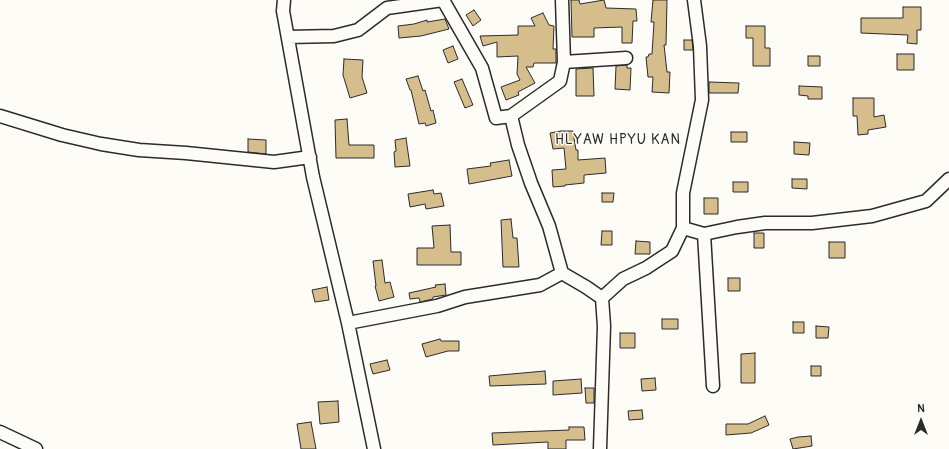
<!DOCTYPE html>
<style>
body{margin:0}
#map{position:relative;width:949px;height:449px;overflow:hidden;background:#fdfcf7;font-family:Pangolin,sans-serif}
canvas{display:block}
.north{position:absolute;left:901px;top:401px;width:40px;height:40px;-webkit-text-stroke:3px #fdfcf7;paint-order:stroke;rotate:0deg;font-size:11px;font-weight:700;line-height:16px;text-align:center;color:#2b2b2b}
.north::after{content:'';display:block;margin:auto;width:14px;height:18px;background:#2b2b2b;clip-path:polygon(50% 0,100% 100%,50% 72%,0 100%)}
</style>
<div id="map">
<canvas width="949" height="449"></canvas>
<div class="north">N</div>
</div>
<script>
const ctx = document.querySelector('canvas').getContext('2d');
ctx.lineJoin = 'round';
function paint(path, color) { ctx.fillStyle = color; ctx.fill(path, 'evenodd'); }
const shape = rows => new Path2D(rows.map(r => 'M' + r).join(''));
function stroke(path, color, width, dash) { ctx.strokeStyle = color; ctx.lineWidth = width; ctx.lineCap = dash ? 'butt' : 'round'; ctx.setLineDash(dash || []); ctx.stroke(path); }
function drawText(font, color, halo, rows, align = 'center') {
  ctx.font = font + ' Pangolin,sans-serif'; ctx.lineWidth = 3; ctx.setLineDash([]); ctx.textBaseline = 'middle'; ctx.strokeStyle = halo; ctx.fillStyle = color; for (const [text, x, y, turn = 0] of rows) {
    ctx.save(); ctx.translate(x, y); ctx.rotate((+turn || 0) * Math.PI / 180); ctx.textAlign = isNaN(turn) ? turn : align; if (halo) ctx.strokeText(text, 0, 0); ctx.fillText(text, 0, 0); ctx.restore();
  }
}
const building = shape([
 [571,0,579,0,580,4,604,0,606,8,636,9,637,21,633,21,632,43,622,43,622,27,594,28,594,37,572,37,571,0],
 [653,0,667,0,666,45,664,45,667,72,670,72,669,93,652,92,653,77,648,77,646,57,648,57,649,54,652,54,654,22,651,22,653,0],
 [903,7,921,7,921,30,917,30,917,44,907,43,908,35,861,33,861,18,903,18,903,7],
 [474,10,481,20,473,26,466,15,474,10],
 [543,13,549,25,554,26,553,49,556,49,556,63,534,63,533,67,526,67,535,83,518,92,519,95,506,100,501,87,520,80,517,74,518,56,497,57,497,42,483,46,480,36,518,35,518,26,535,26,531,18,543,13],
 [445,19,449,29,421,36,399,38,398,26,414,24,427,20,427,22,445,19],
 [746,26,765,26,765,48,770,48,770,66,753,66,753,38,746,38,746,26],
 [684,40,692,40,693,50,684,50,684,40],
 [453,46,458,59,448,63,443,50,453,46],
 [897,54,914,54,914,70,897,70,897,54],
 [808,56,820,56,820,66,808,66,808,56],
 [344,59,363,60,362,77,367,93,350,98,343,75,344,59],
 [627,65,627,68,631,68,630,90,615,89,616,66,627,65],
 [593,68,594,96,576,96,576,69,593,68],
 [418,76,423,91,425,90,431,111,433,110,436,123,426,126,425,123,419,124,411,90,410,90,406,79,418,76],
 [462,79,473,105,465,108,454,82,462,79],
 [709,82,739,83,738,93,709,93,709,82],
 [799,86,822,87,822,99,808,99,808,96,799,95,799,86],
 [853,98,874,98,874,117,884,115,886,127,868,130,868,134,858,135,857,116,853,116,853,98],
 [347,119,349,145,374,145,374,158,336,158,335,120,347,119],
 [561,131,573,131,576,150,578,150,578,160,605,158,606,173,584,175,584,183,565,185,565,186,553,187,552,170,566,169,564,148,553,149,550,133,561,131],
 [731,132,747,132,747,142,731,142,731,132],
 [406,138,410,166,395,167,394,152,396,151,395,140,406,138],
 [248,139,266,140,266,154,248,152,248,139],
 [794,142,810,143,809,155,794,154,794,142],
 [509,160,512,176,469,184,467,169,491,166,490,163,509,160],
 [792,179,807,179,807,189,792,188,792,179],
 [733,182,748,182,748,192,733,192,733,182],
 [433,190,434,194,441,193,444,206,426,209,425,204,410,207,408,194,433,190],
 [602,193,614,193,613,202,602,202,602,193],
 [704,198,718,198,718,214,704,214,704,198],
 [511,219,513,238,517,238,519,267,503,267,501,220,511,219],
 [450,225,451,252,461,252,461,265,417,265,417,248,434,248,432,226,450,225],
 [602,231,612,231,612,245,601,245,602,231],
 [754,233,764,233,764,248,754,248,754,233],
 [636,241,650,242,650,254,635,254,636,241],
 [829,242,845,242,845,258,829,258,829,242],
 [382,260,385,283,390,282,394,297,379,301,375,286,376,286,373,261,382,260],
 [728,278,740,278,740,291,728,291,728,278],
 [445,284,446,295,433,297,433,299,420,302,419,298,410,299,409,293,436,287,435,285,445,284],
 [327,287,329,300,315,302,312,290,327,287],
 [662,319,678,319,678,329,662,329,662,319],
 [793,322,804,322,804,333,793,333,793,322],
 [816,326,829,327,828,338,816,338,816,326],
 [620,333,635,333,635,348,620,348,620,333],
 [440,339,441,341,459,341,459,351,448,351,426,357,422,344,440,339],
 [755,353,755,383,741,383,741,354,755,353],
 [387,360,390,370,373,374,370,364,387,360],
 [811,366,821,366,821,376,811,376,811,366],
 [545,371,546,384,490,386,489,376,545,371],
 [655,378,656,390,642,391,641,379,655,378],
 [581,379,582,393,553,395,553,381,581,379],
 [585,388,594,388,594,403,586,403,585,388],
 [338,401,339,422,320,424,318,402,338,401],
 [642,410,643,419,629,420,628,411,642,410],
 [765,416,769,425,751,433,726,435,726,424,748,424,765,416],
 [311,422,316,449,301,449,297,424,311,422],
 [569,427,584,427,585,440,566,440,566,449,548,449,548,442,493,445,492,433,569,430,569,427],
 [811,436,812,446,793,449,790,439,798,437,811,436]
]);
const minor = shape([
 [284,0,283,11,313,177,348,323,374,449],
 [443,0,482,68,496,118,511,116],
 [562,0,564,62,626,58],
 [288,37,334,36,358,30,387,8,443,0],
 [564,62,560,81,511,116,518,145,531,183,549,226,562,273,586,287,602,298,604,326,600,449],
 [0,116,62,135,101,144,139,150,186,153,274,162,310,157],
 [683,228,704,234,713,386],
 [704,234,737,227,765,223,812,223,872,216,926,201,949,179],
 [602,298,623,279,646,268,672,251,683,228,683,193,702,100,700,46,694,0],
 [348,323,437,306,465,297,540,285,562,273],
 [0,432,36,449]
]);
const quarterNames = [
 ["HLYAW HPYU KAN",618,140]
];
paint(building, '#d6bd8c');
stroke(building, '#2b2b2b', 1);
stroke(minor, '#2b2b2b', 15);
stroke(minor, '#fdfcf7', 12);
ctx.letterSpacing = '1px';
drawText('14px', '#2b2b2b', '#fdfcf7', quarterNames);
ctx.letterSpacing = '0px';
</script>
